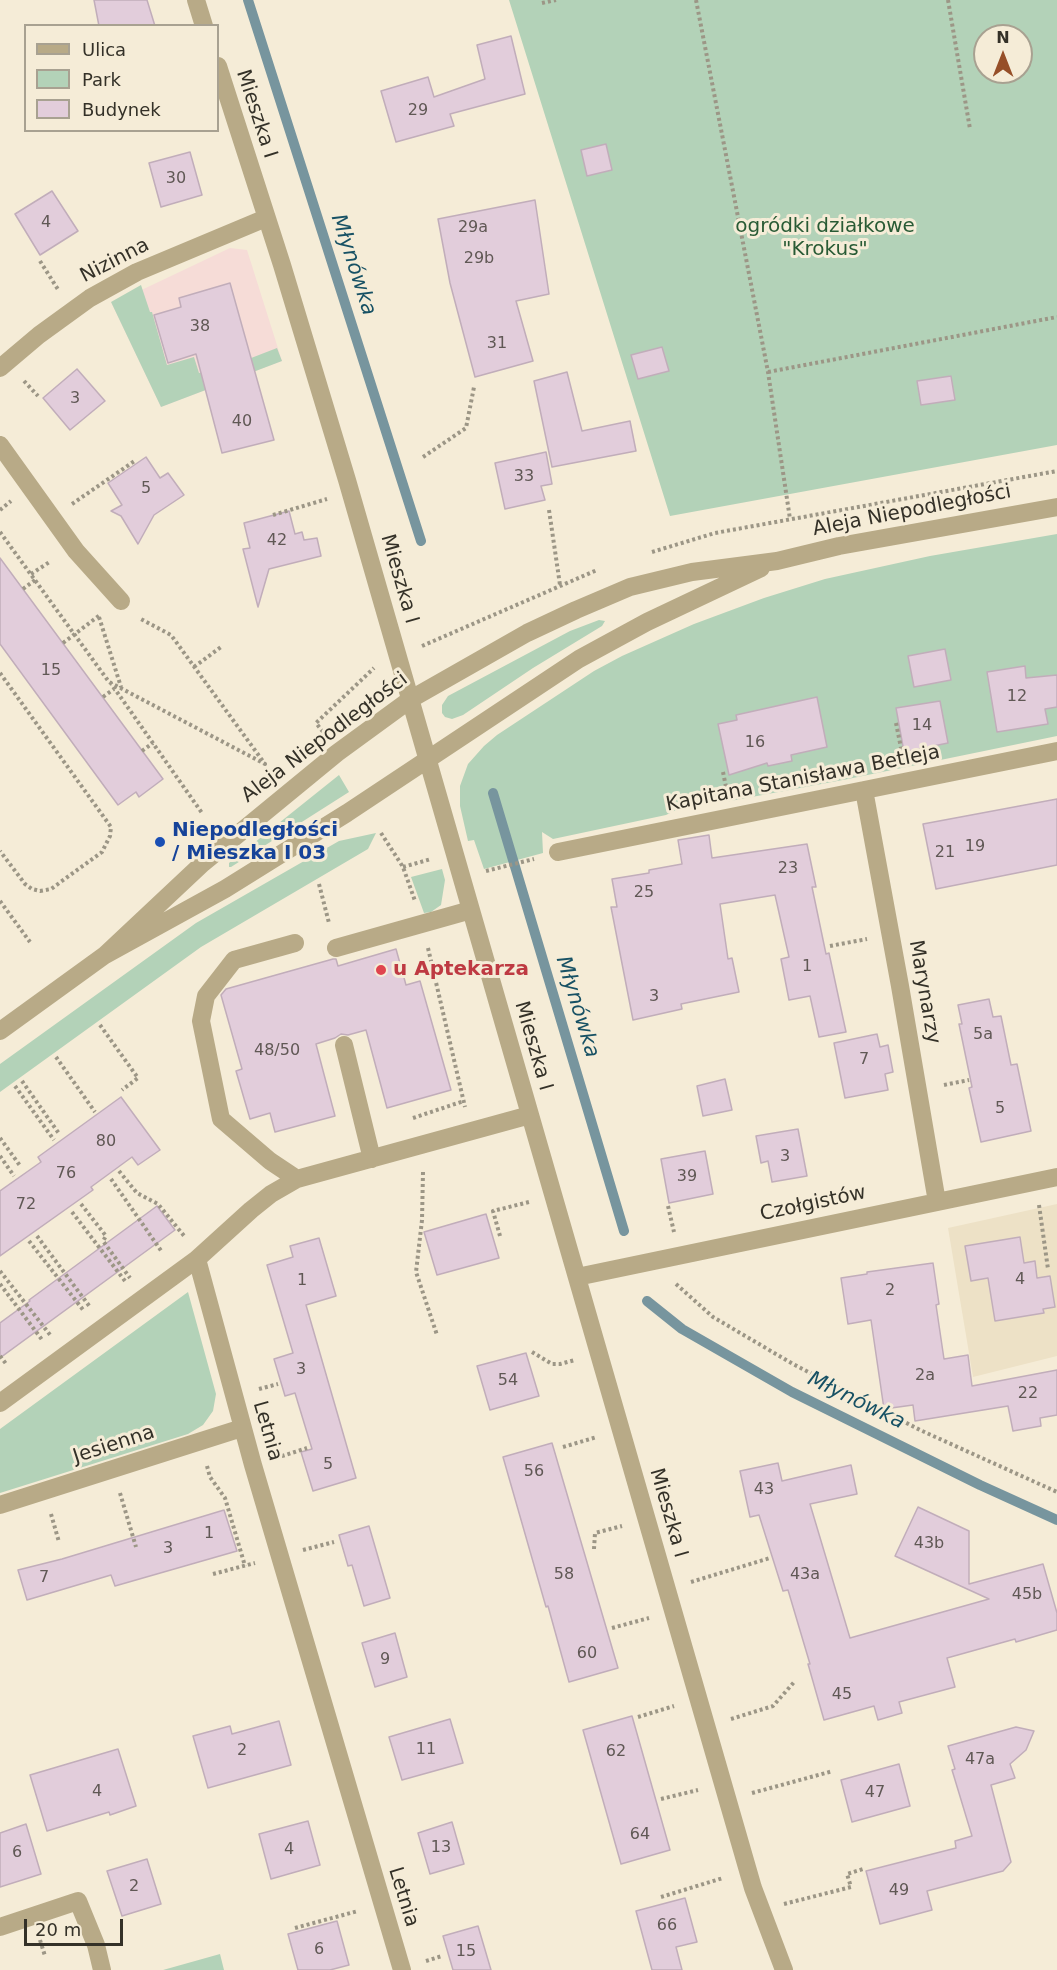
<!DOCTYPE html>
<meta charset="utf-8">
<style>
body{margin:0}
#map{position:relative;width:1057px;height:1970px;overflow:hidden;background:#f5ecd7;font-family:"DejaVu Sans",sans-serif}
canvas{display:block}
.legend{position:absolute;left:24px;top:24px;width:195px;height:108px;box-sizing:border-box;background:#f5ecd7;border:2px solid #a8a191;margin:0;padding:8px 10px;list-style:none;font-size:18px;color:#343128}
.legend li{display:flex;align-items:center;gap:12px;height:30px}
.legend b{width:30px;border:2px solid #a8a191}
.north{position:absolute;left:973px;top:24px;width:60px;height:60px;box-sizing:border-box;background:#f5ecd7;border:2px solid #a8a191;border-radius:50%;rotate:0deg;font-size:16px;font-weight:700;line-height:24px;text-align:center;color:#343128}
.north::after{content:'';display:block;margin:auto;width:21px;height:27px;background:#964f28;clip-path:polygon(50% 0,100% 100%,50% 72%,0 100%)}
.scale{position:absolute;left:24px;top:1919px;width:99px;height:27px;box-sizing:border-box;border:3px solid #343128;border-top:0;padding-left:8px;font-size:18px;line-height:21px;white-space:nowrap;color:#343128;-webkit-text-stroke:4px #f5ecd7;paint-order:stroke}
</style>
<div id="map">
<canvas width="1057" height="1970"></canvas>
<ul class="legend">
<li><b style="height:8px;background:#b8aa87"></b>Ulica</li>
<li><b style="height:16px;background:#b3d2b8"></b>Park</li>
<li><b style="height:16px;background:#e2cddb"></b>Budynek</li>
</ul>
<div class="north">N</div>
<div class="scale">20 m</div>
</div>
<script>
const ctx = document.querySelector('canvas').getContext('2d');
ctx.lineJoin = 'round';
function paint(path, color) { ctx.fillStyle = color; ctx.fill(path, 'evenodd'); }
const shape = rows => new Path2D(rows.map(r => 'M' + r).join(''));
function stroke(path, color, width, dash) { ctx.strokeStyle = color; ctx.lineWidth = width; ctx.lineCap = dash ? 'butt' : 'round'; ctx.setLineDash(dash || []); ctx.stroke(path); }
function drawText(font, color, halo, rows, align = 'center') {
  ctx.font = font + ' "DejaVu Sans",sans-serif'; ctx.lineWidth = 6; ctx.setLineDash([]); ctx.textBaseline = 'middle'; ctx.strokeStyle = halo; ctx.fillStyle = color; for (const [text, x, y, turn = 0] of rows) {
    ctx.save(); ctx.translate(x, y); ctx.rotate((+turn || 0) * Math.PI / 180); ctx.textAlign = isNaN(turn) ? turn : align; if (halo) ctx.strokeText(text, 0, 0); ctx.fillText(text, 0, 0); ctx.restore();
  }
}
const commercial = shape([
 [230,248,247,250,282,361,161,407,112,304]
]);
const built = shape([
 [1057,1204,1057,1356,973,1377,948,1228]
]);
const green = shape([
 [509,0,1057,0,1057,445,670,516],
 [985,36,1021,36,1021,72,985,72],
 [141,285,150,312,152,312,167,365,194,357,199,373,246,360,277,348,282,361,161,407,111,302],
 [1057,534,1057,736,848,779,725,802,712,800,680,808,666,815,553,839,542,832,543,853,484,869,474,840,468,841,460,806,460,786,468,764,484,746,497,735,594,671,622,656,694,624,764,598,825,579,930,556],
 [599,620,605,621,602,626,533,668,463,715,452,719,445,717,442,713,442,705,448,696,570,631],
 [339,775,349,792,231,867,229,867,229,863],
 [376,833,368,849,201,947,0,1092,0,1064,196,923,339,841],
 [442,869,445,880,441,905,431,912,424,913,411,877],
 [188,1292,216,1394,213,1411,203,1425,188,1434,0,1493,0,1429],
 [220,1954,224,1970,163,1970]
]);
const stream = shape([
 [248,0,421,541],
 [493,793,624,1231],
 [647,1301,682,1329,792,1392,980,1485,1057,1520]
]);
const building = shape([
 [94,0,147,0,155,26,99,26,94,0],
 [511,36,525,94,450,114,454,126,396,142,381,91,428,77,434,97,485,79,477,45,511,36],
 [606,144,612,170,587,176,581,150,606,144],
 [190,152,202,195,161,207,149,163,190,152],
 [52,191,78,231,40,255,15,214,52,191],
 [535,200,549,294,516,301,533,361,475,377,450,283,438,219,535,200],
 [230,283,274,440,222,453,196,354,168,363,154,315,181,307,179,298,230,283],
 [662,347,669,371,638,379,631,355,662,347],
 [77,369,105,401,70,430,43,398,77,369],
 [567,372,582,431,630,421,636,451,552,467,534,381,567,372],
 [951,376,955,400,921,405,917,381,951,376],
 [546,452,552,484,541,486,545,500,505,509,495,463,546,452],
 [146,457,160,478,168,473,184,495,154,515,138,544,121,516,111,511,122,505,108,483,146,457],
 [289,511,295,534,302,532,304,540,317,538,321,556,269,569,258,607,243,549,250,548,244,523,289,511],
 [0,558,163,779,139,797,136,792,118,805,0,644,0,558],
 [945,649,951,680,914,687,908,656,945,649],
 [1025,666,1026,678,1057,675,1057,707,1045,709,1048,724,997,732,987,672,1025,666],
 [817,697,827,747,791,755,792,761,768,766,767,763,729,775,718,724,737,720,736,715,817,697],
 [940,701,948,743,904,752,896,708,940,701],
 [1057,799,1057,865,936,889,923,824,1057,799],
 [709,835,712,858,807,844,816,887,812,887,826,954,829,953,846,1032,819,1037,810,996,789,1000,781,959,789,957,775,895,720,904,728,959,732,958,739,992,681,1004,682,1009,633,1020,611,907,617,907,612,879,649,873,649,870,682,864,678,840,709,835],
 [396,949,406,985,420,981,451,1090,387,1108,366,1030,348,1035,341,1034,335,1038,316,1044,335,1116,275,1132,270,1113,250,1119,236,1071,242,1069,221,995,226,989,333,959,336,959,338,966,396,949],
 [989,999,993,1017,1001,1016,1011,1065,1017,1064,1031,1131,981,1142,969,1088,972,1087,959,1024,962,1024,958,1005,989,999],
 [877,1034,880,1047,888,1045,893,1072,885,1074,888,1090,845,1098,834,1043,877,1034],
 [725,1079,732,1110,703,1116,697,1086,725,1079],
 [121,1097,160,1150,138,1165,132,1157,91,1187,93,1190,0,1256,0,1191,41,1162,38,1157,121,1097],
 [798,1129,807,1176,772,1182,768,1161,761,1163,756,1136,798,1129],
 [705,1151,713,1194,669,1203,661,1159,705,1151],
 [157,1206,175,1230,0,1358,0,1323,30,1301,29,1300,157,1206],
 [486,1214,499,1258,437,1275,424,1232,486,1214],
 [1020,1237,1024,1263,1035,1261,1037,1278,1050,1276,1055,1307,1043,1309,1044,1313,995,1321,988,1278,971,1281,965,1246,1020,1237],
 [319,1238,336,1296,306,1305,356,1478,313,1491,301,1452,312,1449,295,1393,285,1396,274,1359,293,1353,267,1265,293,1257,290,1246,319,1238],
 [933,1263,939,1304,936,1305,944,1359,968,1355,972,1386,1057,1370,1057,1415,1040,1418,1041,1426,1013,1431,1008,1406,915,1421,913,1405,884,1409,871,1320,848,1324,841,1278,867,1274,867,1272,933,1263],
 [526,1353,539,1396,490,1410,477,1366,526,1353],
 [552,1443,618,1668,569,1682,548,1606,546,1607,503,1457,552,1443],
 [778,1463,782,1481,851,1465,857,1494,810,1504,850,1638,989,1599,895,1556,918,1507,969,1531,969,1584,1043,1564,1057,1613,1057,1630,1016,1642,1015,1639,947,1658,955,1687,899,1702,902,1713,878,1720,874,1706,824,1720,808,1664,810,1664,788,1590,783,1591,759,1515,750,1517,740,1471,778,1463],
 [224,1510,237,1551,115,1586,111,1575,27,1600,18,1570,62,1559,224,1510],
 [369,1526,390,1598,364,1606,352,1565,348,1566,339,1535,369,1526],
 [395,1633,407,1677,375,1687,362,1643,395,1633],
 [632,1716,670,1850,621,1864,583,1730,632,1716],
 [450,1719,463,1763,402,1780,389,1737,450,1719],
 [279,1721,291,1765,208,1788,193,1736,230,1726,232,1734,279,1721],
 [1016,1727,1034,1731,1026,1750,1010,1764,1015,1778,991,1785,1011,1862,1003,1871,927,1891,932,1910,880,1924,866,1871,956,1848,955,1841,972,1836,952,1770,955,1769,948,1746,1016,1727],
 [118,1749,136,1806,110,1815,109,1812,47,1831,30,1775,118,1749],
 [899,1764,910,1806,852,1822,841,1780,899,1764],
 [308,1821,320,1865,271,1879,259,1834,308,1821],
 [452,1822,464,1864,430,1874,418,1833,452,1822],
 [26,1824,41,1874,0,1887,0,1833,26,1824],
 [147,1859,161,1904,122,1916,107,1871,147,1859],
 [685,1898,697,1942,676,1947,682,1970,652,1970,636,1911,685,1898],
 [337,1921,349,1965,330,1970,298,1970,288,1934,337,1921],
 [478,1926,491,1970,453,1970,443,1936,478,1926]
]);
const path = shape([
 [696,0,768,372,790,519],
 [948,0,970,129],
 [542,3,556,0],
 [40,261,59,291],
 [768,372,1057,317],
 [24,381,38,396],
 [423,457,466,428,474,387],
 [72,504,136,460],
 [0,510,11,501],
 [549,510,560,585],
 [273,515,327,499],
 [0,532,109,682,265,764,171,635,139,618],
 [652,552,715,533,1057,471],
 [31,574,51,561],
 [23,589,35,580],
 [99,617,121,687],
 [63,643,100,615],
 [422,646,597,570],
 [194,667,221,647],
 [0,673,111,827,110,836,102,852,51,889,40,891,32,889,25,884,0,851],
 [110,682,202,813],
 [103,697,114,689],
 [896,723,903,758],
 [323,732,316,723,374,668],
 [142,751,153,743],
 [723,772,727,792],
 [381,833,403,867,415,901],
 [403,867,431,859],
 [486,871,534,859],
 [319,884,329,923],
 [0,901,30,942],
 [830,946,867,939],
 [428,948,465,1107],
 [100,1025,138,1078,122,1090],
 [56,1057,95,1112],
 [22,1081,60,1135],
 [944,1085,969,1080],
 [15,1086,54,1140],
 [413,1118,464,1101],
 [0,1138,21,1167],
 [0,1156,14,1176],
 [119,1171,137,1193,158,1204,185,1237],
 [423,1172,422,1220,416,1272,437,1335],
 [111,1179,162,1252],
 [81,1204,106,1236,103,1241,130,1278],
 [1039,1205,1048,1269],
 [668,1206,674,1232],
 [72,1212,125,1281],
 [37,1236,90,1307],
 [500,1236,493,1211,529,1202],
 [29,1241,84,1311],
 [0,1271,51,1336],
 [0,1284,43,1341],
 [676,1284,713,1317,793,1364,920,1430,1057,1492],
 [532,1352,552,1364,560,1364,575,1360],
 [0,1356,7,1365],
 [259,1389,278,1384],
 [563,1447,597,1437],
 [276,1458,307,1448],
 [207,1466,210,1477,225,1498,245,1566],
 [120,1493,136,1547],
 [51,1514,59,1542],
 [594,1549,595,1533,622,1526],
 [303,1550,334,1542],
 [213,1574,255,1563],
 [691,1582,770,1558],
 [612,1628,649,1618],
 [638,1717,674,1706],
 [731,1719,773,1706,795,1681],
 [752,1793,833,1771],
 [661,1799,698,1790],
 [661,1897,723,1878],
 [784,1904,851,1887,847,1874,863,1869],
 [295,1928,358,1911],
 [40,1940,45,1956],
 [426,1961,442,1956]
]);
const minor = shape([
 [196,0,204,26],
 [218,66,282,265,347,480,753,1888,784,1970],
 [0,368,39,335,90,298,137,272,266,218],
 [0,445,76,551,121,601],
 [864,790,900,986,937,1202],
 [558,852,1057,751],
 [295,943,234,960,206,996,201,1021,221,1119,270,1161,297,1179],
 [336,948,471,910],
 [105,955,203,863,337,753,411,699,527,633,576,610,630,587,692,572,777,561,839,546,1057,507],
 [0,1031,105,955,225,889,347,813,579,659,647,622,761,568],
 [344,1045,372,1159],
 [577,1277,1057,1177],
 [0,1403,197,1259],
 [0,1505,242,1428],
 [0,1927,78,1901,96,1945,102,1970],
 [402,1970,253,1465,197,1259,251,1210,271,1194,297,1179,530,1115]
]);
const markers = [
 [160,842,6,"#1a4fb4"],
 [381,970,6,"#e0444e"]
];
const numberNames = [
 ["29",418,111],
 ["30",176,179],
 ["4",46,223],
 ["29a",473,228],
 ["29b",479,259],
 ["38",200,327],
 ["31",497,344],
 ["3",75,399],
 ["40",242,422],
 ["33",524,477],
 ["5",146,489],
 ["42",277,541],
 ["15",51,671],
 ["12",1017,697],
 ["14",922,726],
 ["16",755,743],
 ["19",975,847],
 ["21",945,853],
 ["23",788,869],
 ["25",644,893],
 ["1",807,967],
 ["3",654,997],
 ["5a",983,1035],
 ["48/50",277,1051],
 ["7",864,1060],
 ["5",1000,1109],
 ["80",106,1142],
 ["3",785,1157],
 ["76",66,1174],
 ["39",687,1177],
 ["72",26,1205],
 ["4",1020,1280],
 ["1",302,1281],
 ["2",890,1291],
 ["3",301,1370],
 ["2a",925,1376],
 ["54",508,1381],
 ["22",1028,1394],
 ["5",328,1465],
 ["56",534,1472],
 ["43",764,1490],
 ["1",209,1534],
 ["43b",929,1544],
 ["3",168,1549],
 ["58",564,1575],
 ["43a",805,1575],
 ["7",44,1578],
 ["45b",1027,1595],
 ["60",587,1654],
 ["9",385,1660],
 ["45",842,1695],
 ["11",426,1750],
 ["2",242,1751],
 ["62",616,1752],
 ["47a",980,1760],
 ["4",97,1792],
 ["47",875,1793],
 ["64",640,1835],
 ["13",441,1848],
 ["4",289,1850],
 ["6",17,1853],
 ["2",134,1887],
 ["49",899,1891],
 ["66",667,1926],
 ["6",319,1950],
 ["15",466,1952]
];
const streetNames = [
 ["Mieszka I",256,114,72],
 ["Nizinna",115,261,-27],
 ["Aleja Niepodległości",912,511,-11],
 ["Mieszka I",399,579,74],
 ["Aleja Niepodległości",325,738,-37],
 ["Kapitana Stanisława Betleja",803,779,-11],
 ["Marynarzy",924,992,80],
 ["Mieszka I",533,1046,74],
 ["Czołgistów",813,1204,-12],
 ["Letnia",267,1431,74],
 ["Jesienna",114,1445,-18],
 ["Mieszka I",668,1513,74],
 ["Letnia",403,1897,73]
];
const parkNames = [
 ["ogródki działkowe",825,227],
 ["\"Krokus\"",825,250]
];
const transitNames = [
 ["Niepodległości",172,831],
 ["/ Mieszka I 03",172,854]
];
const healthNames = [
 ["u Aptekarza",393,970]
];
const waterNames = [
 ["Młynówka",353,265,72],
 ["Młynówka",577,1007,73],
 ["Młynówka",856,1401,26]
];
paint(commercial, '#f6dcd7');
paint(built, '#ede1c6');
paint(green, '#b3d2b8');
stroke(stream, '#77959e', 10);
paint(building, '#e2cddb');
stroke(building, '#c1adba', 1.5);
stroke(path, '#9c9686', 4, [3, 3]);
stroke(minor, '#b8aa87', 18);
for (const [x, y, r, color] of markers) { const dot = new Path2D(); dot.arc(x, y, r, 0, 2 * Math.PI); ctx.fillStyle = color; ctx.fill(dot); stroke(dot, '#f5ecd7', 2); }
drawText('16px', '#605855', null, numberNames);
drawText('20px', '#343128', '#f5ecd7', streetNames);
drawText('20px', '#295b35', '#f5ecd7', parkNames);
drawText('bold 20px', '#164399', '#f5ecd7', transitNames, 'left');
drawText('bold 20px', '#be3a42', '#f5ecd7', healthNames, 'left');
drawText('italic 21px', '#175164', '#f5ecd7', waterNames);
</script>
